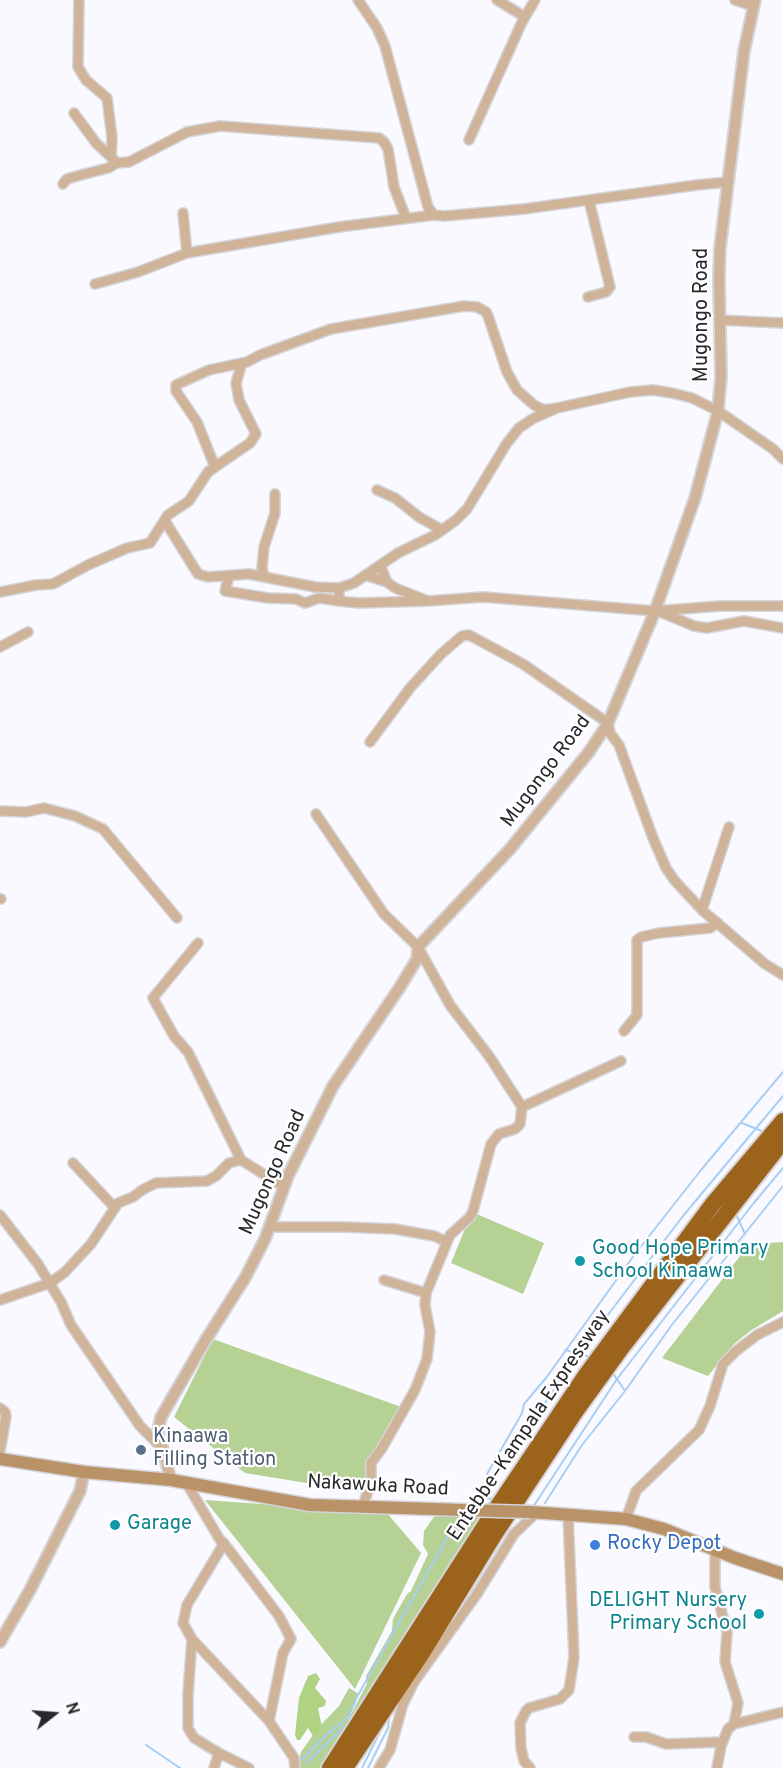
<!DOCTYPE html>
<meta charset="utf-8">
<style>
body{margin:0}
#map{position:relative;width:783px;height:1768px;overflow:hidden;background:#f9f9ff;font-family:Overpass,sans-serif}
canvas{display:block}
.north{position:absolute;left:24px;top:1684px;width:60px;height:60px;-webkit-text-stroke:4px #fff;paint-order:stroke;rotate:73deg;font-size:16px;font-weight:700;line-height:24px;text-align:center;color:#29292c}
.north::after{content:'';display:block;margin:auto;width:21px;height:27px;background:#29292c;clip-path:polygon(50% 0,100% 100%,50% 72%,0 100%)}
</style>
<div id="map">
<canvas width="783" height="1768"></canvas>
<div class="north">N</div>
</div>
<script>
const ctx = document.querySelector('canvas').getContext('2d');
ctx.lineJoin = 'round';
function paint(path, color) { ctx.fillStyle = color; ctx.fill(path, 'evenodd'); }
const shape = rows => new Path2D(rows.map(r => 'M' + r).join(''));
function stroke(path, color, width, dash) { ctx.strokeStyle = color; ctx.lineWidth = width; ctx.lineCap = dash ? 'butt' : 'round'; ctx.setLineDash(dash || []); ctx.stroke(path); }
function drawText(font, color, halo, rows, align = 'center') {
  ctx.font = font + ' Overpass,sans-serif'; ctx.lineWidth = 4.5; ctx.setLineDash([]); ctx.textBaseline = 'middle'; ctx.strokeStyle = halo; ctx.fillStyle = color; for (const [text, x, y, turn = 0] of rows) {
    ctx.save(); ctx.translate(x, y); ctx.rotate((+turn || 0) * Math.PI / 180); ctx.textAlign = isNaN(turn) ? turn : align; if (halo) ctx.strokeText(text, 0, 0); ctx.fillText(text, 0, 0); ctx.restore();
  }
}
const green = shape([
 [472,1212,544,1243,523,1294,451,1263],
 [783,1242,783,1311,750,1331,734,1344,708,1376,662,1358,750,1243,762,1251,768,1243],
 [213,1339,404,1408,362,1492,245,1473,174,1417],
 [205,1500,387,1513,421,1553,355,1689],
 [436,1514,481,1517,351,1720,350,1716,367,1684,366,1676,392,1631,393,1619,407,1594,411,1591,428,1554,423,1545,424,1531],
 [349,1688,359,1694,349,1716,350,1721,320,1768,298,1768,301,1752,318,1728,339,1706]
]);
const forest = shape([
 [316,1673,320,1679,315,1688,326,1701,325,1706,318,1708,322,1727,319,1732,313,1736,308,1728,300,1740,297,1740,295,1735,299,1698,308,1676]
]);
const stream = shape([
 [742,1123,764,1132],
 [735,1212,745,1234],
 [565,1350,587,1356],
 [612,1372,625,1391,671,1326,783,1186],
 [487,1474,522,1413,524,1404,546,1378,635,1254,701,1170,783,1072],
 [495,1499,479,1498,588,1341,683,1216,783,1096],
 [545,1503,582,1445,625,1391],
 [533,1507,617,1379,753,1204,783,1168],
 [450,1516,463,1517],
 [146,1745,180,1768],
 [301,1760,325,1736,349,1716],
 [306,1763,350,1721,349,1716,357,1697,448,1536],
 [362,1768,382,1728],
 [368,1768,388,1728,389,1717]
]);
const minor = shape([
 [79,0,78,67,86,80,107,98,112,137,111,157,117,163],
 [358,0,377,28,385,46,428,207,434,215],
 [497,0,525,17],
 [735,0,753,6],
 [74,113,96,143,111,157],
 [469,140,522,22,535,0],
 [63,184,67,179,77,176,108,168,117,163,129,162,187,132,220,126,379,138,384,142,388,149,394,187,406,218],
 [183,213,187,253],
 [95,284,138,272,187,253,339,227,434,215,444,216,524,209,697,185,728,182],
 [588,297,606,292,610,287,589,200],
 [719,320,783,323],
 [215,467,250,443,256,434,239,400,236,383,242,363],
 [377,490,395,498,419,517,442,530],
 [165,521,198,574,208,577,249,574,315,587,339,588,354,583,398,553,435,535,456,520,467,509,507,443,519,428,534,418,557,408,630,392,653,390,672,393,692,398,718,411,773,449,783,459],
 [365,575,387,582],
 [229,576,225,591,268,598,296,599,305,603,319,598,339,601],
 [264,576,262,568,264,547,275,513,275,494],
 [339,588,339,601,358,603,428,601,395,588,387,582,380,565],
 [0,592,36,585,53,584,88,565,127,548,150,543,168,515,189,501,208,472,215,467,197,422,176,391,176,385,209,370,247,362,260,355,331,329,464,306,477,307,486,312,488,316,507,372,517,390,534,405,544,410,557,408],
 [428,601,483,597,655,611,720,606,783,606],
 [658,611,694,626,707,628,744,621,783,628],
 [0,647,28,632],
 [370,742,410,688,441,654,462,636,469,635,523,664,608,723,610,733,619,745,653,838,666,868,675,881,702,910,765,964,783,975],
 [0,811,26,812,44,808,75,816,103,829,177,918],
 [316,814,384,914,418,947,450,1005,489,1056,522,1107,621,1061],
 [0,899,1,899],
 [702,910,729,827],
 [198,943,153,998,174,1036,188,1052,241,1160,284,1187],
 [624,1031,637,1015,637,940,641,937,659,933,710,928,718,923],
 [73,1163,115,1208],
 [0,1215,38,1264,61,1302,71,1325,140,1426,161,1447],
 [270,1227,343,1227,395,1229,434,1236,447,1242],
 [384,1280,426,1293],
 [0,1300,50,1283,65,1272,91,1244,118,1203,133,1197,142,1190,156,1183,207,1181,216,1176,229,1163,241,1160],
 [0,1408,5,1412,6,1417,0,1451],
 [187,1484,223,1545,187,1605,183,1623,192,1639,269,1721,294,1758,295,1768],
 [362,1508,371,1483,371,1463,382,1448,415,1390,427,1359,430,1332,425,1305,426,1293,450,1235,470,1217,473,1211,491,1144,499,1134,515,1129,520,1124,522,1107],
 [626,1519,636,1491,699,1430,710,1406,723,1364,736,1351,757,1335,783,1322],
 [223,1542,279,1616,291,1639,283,1653,269,1721],
 [715,1550,715,1587,727,1632,725,1662,738,1703,734,1724],
 [192,1639,188,1694,188,1728,194,1738,219,1753,214,1768],
 [634,1737,646,1737,666,1744,722,1742],
 [219,1753,249,1768],
 [379,1768,390,1750,403,1704,414,1682,477,1594,514,1534,536,1513],
 [530,1768,524,1761,521,1748,520,1723,526,1711,529,1708,560,1699,569,1690,574,1657,568,1515],
 [717,1768,721,1746,728,1729,734,1724,783,1712]
]);
const tertiary = shape([
 [171,1480,158,1431,161,1417,205,1341,245,1278,265,1239,288,1176,333,1086,400,987,417,959,418,947,510,849,589,752,608,723,655,611,695,498,718,411,721,377,719,279,720,248,744,51,755,0],
 [0,1642,30,1590,80,1491,84,1472]
]);
const secondary = shape([
 [0,1459,84,1472,171,1480,310,1505,463,1510],
 [530,1512,626,1519,664,1529,735,1558,783,1574]
]);
const motorway = shape([
 [330,1768,486,1524,586,1375,712,1205,783,1121],
 [345,1768,422,1653,494,1535,575,1412,622,1347,783,1141]
]);
const secondaryBridge = shape([
 [463,1510,530,1512]
]);
const markers = [
 [580,1261,6,"#0f9aa8"],
 [141,1450,6,"#5c6f8a"],
 [115,1525,6,"#0f9aa8"],
 [595,1545,6,"#3f7fe0"],
 [759,1614,6,"#0f9aa8"]
];
const streetNames = [
 ["Mugongo Road",703,315,-90],
 ["Mugongo Road",547,772,-53],
 ["Mugongo Road",274,1173,-66],
 ["Entebbe–Kampala Expressway",530,1426,-56],
 ["Nakawuka Road",378,1487,3]
];
const cultureNames = [
 ["Good Hope Primary",592,1250],
 ["School Kinaawa",592,1273],
 ["Garage",127,1525],
 ["DELIGHT Nursery",747,1602,"right"],
 ["Primary School",747,1625,"right"]
];
const serviceNames = [
 ["Kinaawa",153,1438],
 ["Filling Station",153,1461]
];
const shopNames = [
 ["Rocky Depot",607,1545]
];
paint(green, '#b6d194');
paint(forest, '#b0d283');
stroke(stream, '#a8cff3', 2);
stroke(minor, '#d4d4d9', 12);
stroke(tertiary, '#d4d4d9', 14);
stroke(secondary, '#d4d4d9', 15);
stroke(motorway, '#d4d4d9', 20);
stroke(minor, '#d0b499', 9);
stroke(tertiary, '#d0b499', 10);
stroke(secondary, '#ba9268', 12);
stroke(motorway, '#9b631b', 16);
stroke(secondaryBridge, '#d4d4d9', 15, []);
stroke(secondaryBridge, '#ba9268', 12);
for (const [x, y, r, color] of markers) { const dot = new Path2D(); dot.arc(x, y, r, 0, 2 * Math.PI); ctx.fillStyle = color; ctx.fill(dot); stroke(dot, '#fff', 2); }
drawText('20px', '#29292c', '#fff', streetNames);
drawText('20px', '#0d838f', '#fff', cultureNames, 'left');
drawText('20px', '#4e5e75', '#fff', serviceNames, 'left');
drawText('20px', '#366cbe', '#fff', shopNames, 'left');
</script>
